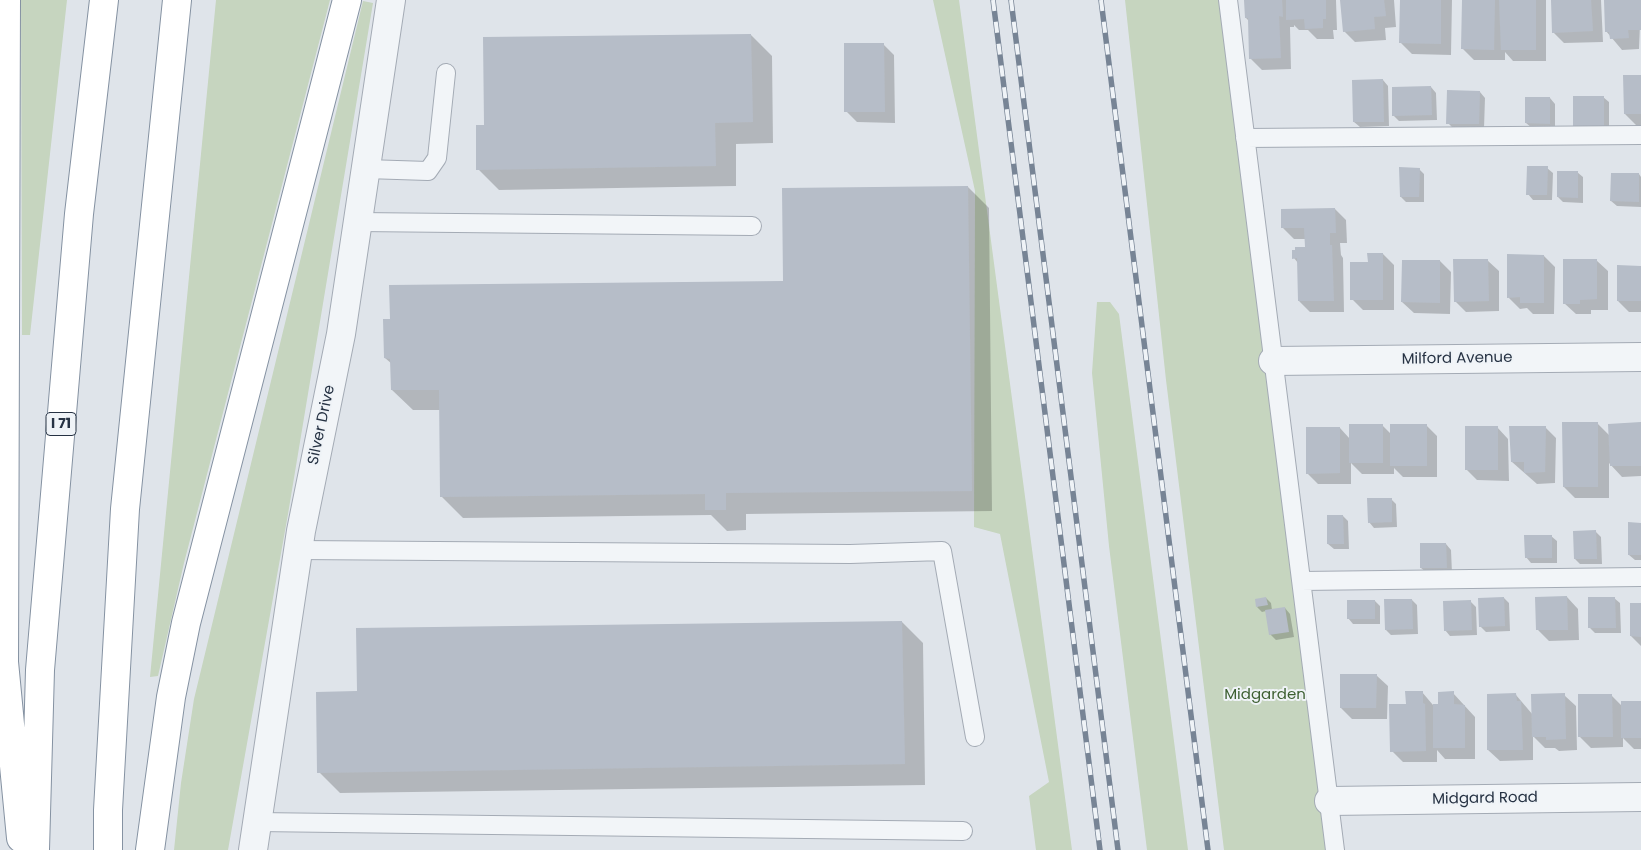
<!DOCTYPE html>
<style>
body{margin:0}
canvas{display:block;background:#dfe4ea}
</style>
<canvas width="1641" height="850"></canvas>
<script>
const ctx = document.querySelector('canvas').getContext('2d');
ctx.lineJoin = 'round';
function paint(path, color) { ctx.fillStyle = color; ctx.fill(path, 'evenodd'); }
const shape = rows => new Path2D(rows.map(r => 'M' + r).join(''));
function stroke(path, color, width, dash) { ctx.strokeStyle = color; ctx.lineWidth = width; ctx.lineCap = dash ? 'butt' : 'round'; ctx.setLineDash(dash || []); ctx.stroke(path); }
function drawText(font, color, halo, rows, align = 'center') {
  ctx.font = font + ' Poppins,sans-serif'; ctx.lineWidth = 4; ctx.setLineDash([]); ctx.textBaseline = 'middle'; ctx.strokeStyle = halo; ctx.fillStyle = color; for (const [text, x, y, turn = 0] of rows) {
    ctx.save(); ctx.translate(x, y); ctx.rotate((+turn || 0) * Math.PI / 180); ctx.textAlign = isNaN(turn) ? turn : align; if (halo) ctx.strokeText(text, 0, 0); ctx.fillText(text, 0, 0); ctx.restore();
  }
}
const green = shape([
 [21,0,67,0,30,335,22,335],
 [216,0,330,0,184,563,158,676,150,677],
 [933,0,959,0,1072,850,1036,850,1029,796,1049,782,1000,534,974,527,975,191],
 [1125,0,1221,0,1327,850,1224,850,1166,380],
 [363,1,373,3,288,514,228,850,174,850,181,783,194,699],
 [1097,302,1110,302,1119,314,1188,850,1147,850,1109,546,1092,373]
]);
const shadow = shape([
 [1246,0,1336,0,1337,30,1333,30,1334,39,1317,39,1308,30,1299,30,1294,25,1294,27,1290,27,1291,69,1262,70,1251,59,1249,21,1246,18],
 [1342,0,1394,0,1396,27,1385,28,1386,40,1355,42,1344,31],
 [1401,0,1452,0,1451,55,1412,54,1401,43],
 [1463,0,1546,0,1546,61,1513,61,1505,52,1505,60,1474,60,1463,49],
 [1552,0,1601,0,1603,42,1564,43,1553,32],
 [1605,0,1641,0,1639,49,1622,50,1606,31],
 [751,35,772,56,773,143,736,144,736,186,499,190,478,169,485,127],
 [883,44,894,55,895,123,857,122,846,111],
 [1641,76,1641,125,1636,125,1625,114],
 [1383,80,1388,86,1389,126,1360,127,1354,122],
 [1431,87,1436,93,1437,120,1399,121,1393,115],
 [1480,92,1485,98,1484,129,1453,128,1448,123],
 [1603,97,1609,102,1609,131,1580,131,1575,126],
 [1550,98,1555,104,1555,128,1532,128,1526,123],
 [1547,168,1553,173,1552,200,1533,200,1528,194],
 [1419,169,1424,174,1424,202,1406,202,1401,197],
 [1577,172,1583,177,1583,203,1563,202,1558,197],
 [1639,174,1641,177,1641,207,1617,206,1611,201],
 [968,187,989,208,992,511,746,514,746,530,727,531,711,515,463,518,442,497,441,410,413,410,392,390,392,364,385,358,784,282],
 [1335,209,1346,220,1347,243,1340,243,1341,255,1343,258,1344,312,1310,312,1299,301,1298,263,1294,258,1306,248,1306,239,1294,239,1283,228],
 [1383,254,1394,265,1394,310,1363,310,1352,299,1369,263],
 [1544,256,1555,267,1554,314,1533,314,1527,308,1520,309,1508,297],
 [1487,260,1499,271,1499,311,1466,312,1455,301],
 [1596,260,1608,271,1608,310,1591,310,1591,314,1576,314,1564,303],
 [1440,261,1451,272,1450,314,1414,313,1402,302],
 [1641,267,1641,312,1629,312,1618,301],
 [1597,423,1610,436,1641,424,1641,476,1622,477,1609,463,1609,498,1575,498,1564,487],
 [1382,425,1392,435,1426,425,1437,436,1437,477,1403,477,1394,468,1394,474,1362,474,1351,463,1351,484,1318,484,1307,473,1340,428,1350,439],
 [1497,427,1508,439,1509,481,1477,480,1466,469],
 [1545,427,1556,438,1555,483,1537,484,1512,462],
 [1391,499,1396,504,1397,527,1374,528,1369,522],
 [1343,516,1348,521,1349,549,1334,549,1328,544],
 [1641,524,1641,560,1635,560,1629,555],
 [1596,532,1601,537,1602,564,1580,564,1575,559],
 [1551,536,1557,541,1557,563,1531,563,1526,557],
 [1446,544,1451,550,1452,573,1427,573,1421,568],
 [1567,597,1578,609,1579,640,1549,641,1538,630],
 [1266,598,1271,603,1272,610,1285,608,1290,614,1294,637,1276,640,1270,634,1266,611,1262,612,1257,607],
 [1504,598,1509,603,1510,631,1486,632,1480,626],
 [1614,598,1620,603,1621,633,1595,633,1590,628],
 [1412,600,1417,605,1418,634,1391,635,1386,630],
 [1375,601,1380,606,1380,624,1353,624,1348,618],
 [1470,601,1476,607,1477,635,1450,636,1445,630],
 [1641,605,1641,646,1631,636],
 [902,622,923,643,925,785,340,793,319,772],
 [1376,675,1388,686,1387,719,1352,719,1341,708],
 [1422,692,1433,705,1439,705,1453,693,1475,717,1475,759,1445,759,1437,750,1437,762,1403,762,1392,751,1408,705],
 [1516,695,1533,715,1564,695,1576,706,1577,750,1559,751,1555,748,1545,748,1533,736,1533,760,1500,761,1488,750],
 [1612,696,1622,706,1641,702,1641,749,1634,749,1623,738,1623,747,1591,748,1580,737]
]);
const building = shape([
 [1244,0,1282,0,1283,17,1279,16,1281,58,1249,59,1248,18,1245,18],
 [1286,0,1326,0,1326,19,1323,19,1323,28,1305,29,1304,19,1286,20],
 [1340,0,1384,0,1386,16,1374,17,1375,29,1343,32],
 [1400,0,1441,0,1441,44,1399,43],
 [1462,0,1495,0,1494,50,1461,49],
 [1499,0,1536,0,1536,50,1501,50],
 [1551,0,1591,0,1593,31,1552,33],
 [1604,0,1641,0,1641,30,1628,30,1629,38,1610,39,1609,32,1605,32],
 [751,34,753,122,715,123,716,166,476,170,476,125,484,125,483,37],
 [844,43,884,43,885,112,844,112],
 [1623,75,1641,75,1641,114,1624,114],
 [1383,79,1384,122,1353,122,1352,80],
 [1431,86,1432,115,1392,116,1392,87],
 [1447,90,1480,91,1479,124,1446,124],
 [1573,96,1604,96,1604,126,1573,126],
 [1525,97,1550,97,1550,124,1525,123],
 [1527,166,1548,166,1547,195,1526,195],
 [1399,167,1420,168,1419,197,1400,197],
 [1557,171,1578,171,1578,198,1557,197],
 [1611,173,1639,173,1639,202,1610,201],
 [968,186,972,491,726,493,726,510,705,510,705,494,440,497,439,390,391,390,390,359,384,358,383,319,390,319,389,285,783,281,782,188],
 [1335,208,1336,233,1330,233,1330,245,1332,245,1334,301,1298,301,1297,258,1292,259,1292,250,1295,250,1295,247,1305,247,1304,228,1281,228,1281,209],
 [1367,253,1383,253,1383,300,1350,300,1350,262,1368,262],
 [1507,254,1544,255,1544,303,1520,303,1520,297,1507,298],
 [1453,259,1488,259,1489,301,1454,302],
 [1563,259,1597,259,1597,299,1580,300,1580,304,1563,304],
 [1402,260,1440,260,1440,303,1401,302],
 [1617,265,1641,266,1641,301,1617,301],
 [1562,422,1598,422,1598,487,1563,487],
 [1641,422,1641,466,1610,466,1608,424],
 [1349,424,1383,424,1383,463,1349,463],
 [1390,424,1427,424,1427,466,1390,466],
 [1465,426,1498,426,1498,470,1465,470],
 [1509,426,1546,426,1545,472,1524,473,1524,462,1511,462],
 [1306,427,1340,427,1340,473,1306,474],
 [1367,498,1392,498,1392,522,1368,523],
 [1327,515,1343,515,1344,544,1327,544],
 [1628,522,1641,523,1641,555,1628,555],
 [1596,530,1597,559,1574,559,1573,531],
 [1524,535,1552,535,1552,558,1525,558],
 [1420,543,1446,543,1447,568,1420,568],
 [1567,596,1568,630,1536,630,1535,597],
 [1266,597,1268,605,1256,607,1255,599],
 [1504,597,1505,626,1479,627,1478,598],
 [1588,597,1615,597,1616,628,1588,628],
 [1384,599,1412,599,1413,629,1385,630],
 [1347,600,1375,600,1375,619,1347,619],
 [1471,600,1472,630,1444,631,1443,601],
 [1630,603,1641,603,1641,637,1630,636],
 [1285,607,1289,632,1269,635,1265,610],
 [902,621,905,764,317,773,316,692,357,691,356,628],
 [1340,674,1377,674,1376,708,1340,708],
 [1405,691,1423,691,1423,703,1425,704,1426,751,1390,752,1389,704,1406,704],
 [1454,691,1454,704,1465,705,1465,748,1433,748,1433,704,1438,704,1438,692],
 [1516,693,1517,701,1521,701,1523,750,1487,750,1487,694],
 [1565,693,1566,739,1546,740,1546,737,1532,737,1531,694],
 [1578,694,1612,694,1613,737,1578,737],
 [1621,701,1641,701,1641,738,1621,738]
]);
const service = shape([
 [1228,0,1335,850],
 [1245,138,1641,135],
 [366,169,428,171,437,158,446,73],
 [358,222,752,226],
 [298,550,850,554,942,551,975,737],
 [1301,581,1641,577],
 [257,822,963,831]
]);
const minor = shape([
 [1273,361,1641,357],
 [1329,801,1641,797],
 [253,850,301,531,341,334,391,0]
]);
const motorway = shape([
 [6,0,4,662,21,838],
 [35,850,40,670,79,214,104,0],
 [108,850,108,810,125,509,177,0],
 [150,850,171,697,186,623,347,0]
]);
const rail = shape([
 [993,0,1100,850],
 [1011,0,1118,850],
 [1101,0,1208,850]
]);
const shields = [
 [61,424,30]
];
const shieldNames = [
 ["I 71",61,424]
];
const streetNames = [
 ["Milford Avenue",1457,359,-1],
 ["Silver Drive",322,425,-78],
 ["Midgard Road",1485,799,-1]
];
const parkNames = [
 ["Midgarden",1265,695]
];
paint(green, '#c6d5bf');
paint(shadow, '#0003');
paint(building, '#b6bdc8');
stroke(service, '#a4abb5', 20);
stroke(minor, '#a4abb5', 30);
stroke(motorway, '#8592a2', 30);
stroke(service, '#f2f5f8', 18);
stroke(minor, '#f2f5f8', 28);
stroke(motorway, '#fff', 28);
stroke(rail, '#778495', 5.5);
stroke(rail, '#eff3f7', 4, [11]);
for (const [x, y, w] of shields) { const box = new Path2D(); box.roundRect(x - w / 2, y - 11.5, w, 23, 4); ctx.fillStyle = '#eff3f7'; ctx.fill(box); stroke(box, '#263243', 1); }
drawText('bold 14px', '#263243', null, shieldNames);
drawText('15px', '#263243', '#eff3f7', streetNames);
drawText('15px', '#3d6032', '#eff3f7', parkNames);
</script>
